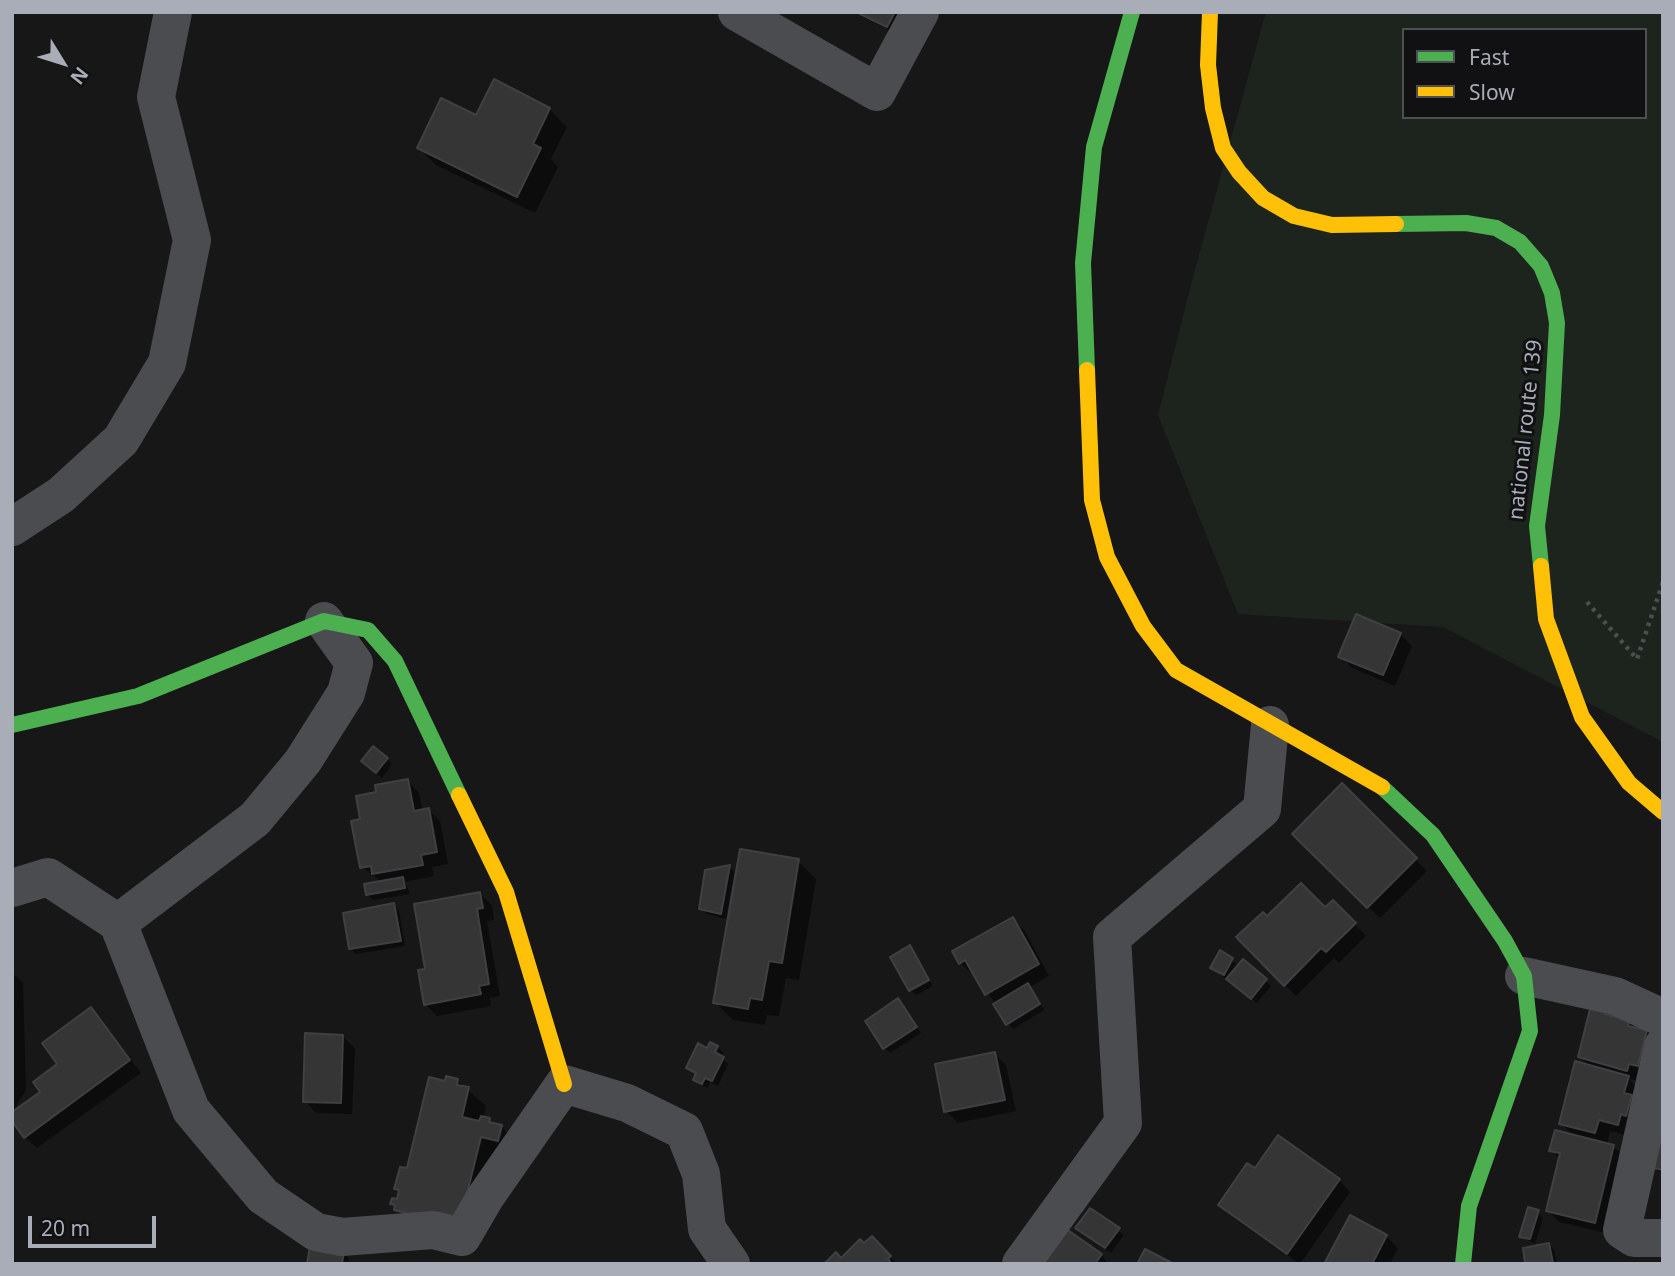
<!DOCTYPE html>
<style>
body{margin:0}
#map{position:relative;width:1675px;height:1276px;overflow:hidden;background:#171717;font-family:"Noto Sans",sans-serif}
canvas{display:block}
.frame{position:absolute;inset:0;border:14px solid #a8adb8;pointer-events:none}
.legend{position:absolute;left:1402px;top:28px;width:245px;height:91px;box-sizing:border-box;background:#111113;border:2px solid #4d4f55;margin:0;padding:9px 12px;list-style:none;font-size:21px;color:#a8adb8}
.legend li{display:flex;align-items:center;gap:14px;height:35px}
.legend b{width:35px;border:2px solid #4d4f55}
.north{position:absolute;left:28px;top:28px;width:70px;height:70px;-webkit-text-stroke:5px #111113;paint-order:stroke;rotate:128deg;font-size:19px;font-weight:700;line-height:28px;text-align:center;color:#a8adb8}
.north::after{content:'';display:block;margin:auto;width:24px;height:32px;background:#a8adb8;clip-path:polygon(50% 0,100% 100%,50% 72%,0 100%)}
.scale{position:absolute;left:28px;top:1216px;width:128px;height:32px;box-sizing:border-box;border:4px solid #a8adb8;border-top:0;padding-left:9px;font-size:21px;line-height:24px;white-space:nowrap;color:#a8adb8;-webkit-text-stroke:5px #111113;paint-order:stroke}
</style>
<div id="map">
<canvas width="1675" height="1276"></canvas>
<div class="frame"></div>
<ul class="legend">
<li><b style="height:9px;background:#4caf50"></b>Fast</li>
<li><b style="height:9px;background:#ffc107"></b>Slow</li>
</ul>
<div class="north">N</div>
<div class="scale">20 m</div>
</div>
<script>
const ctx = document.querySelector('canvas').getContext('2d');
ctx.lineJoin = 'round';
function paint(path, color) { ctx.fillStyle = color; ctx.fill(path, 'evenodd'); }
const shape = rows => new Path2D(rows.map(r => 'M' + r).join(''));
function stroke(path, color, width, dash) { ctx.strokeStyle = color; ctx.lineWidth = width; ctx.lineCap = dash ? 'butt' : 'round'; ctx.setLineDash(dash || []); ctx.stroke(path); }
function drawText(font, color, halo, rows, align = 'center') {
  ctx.font = font + ' "Noto Sans",sans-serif'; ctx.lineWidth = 6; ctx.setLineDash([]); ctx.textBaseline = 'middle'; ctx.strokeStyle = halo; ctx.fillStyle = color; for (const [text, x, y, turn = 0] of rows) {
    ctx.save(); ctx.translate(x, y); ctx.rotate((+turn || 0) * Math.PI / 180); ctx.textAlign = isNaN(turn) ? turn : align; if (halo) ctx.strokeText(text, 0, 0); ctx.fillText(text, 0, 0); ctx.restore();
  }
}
const green = shape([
 [1266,12,1663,12,1663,742,1443,627,1238,614,1158,415,1194,273],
 [1404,30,1645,30,1645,117,1404,117]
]);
const shadow = shape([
 [853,12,903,12,893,32],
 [549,109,567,127,551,159,558,167,535,213,436,165,419,148,476,117],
 [1400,634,1412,646,1395,686,1352,668,1340,656],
 [387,759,392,764,382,778,369,767],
 [408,781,419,793,423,811,428,809,440,821,448,864,432,867,434,876,405,882,410,894,373,900,367,894,383,883,362,867,362,821,378,793],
 [1342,786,1427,871,1380,918,1294,834],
 [798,861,816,879,799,980,786,978,779,1016,767,1015,765,1025,733,1020,715,1002],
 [729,867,734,872,726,919,707,914,701,909],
 [480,894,492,905,494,920,487,921,500,996,490,998,491,1006,437,1016,425,1004,427,970],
 [1333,902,1366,936,1339,963,1334,958,1296,996,1239,937,1267,919,1325,909],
 [394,905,399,911,405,946,356,954,351,949],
 [1013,919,1025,931,1049,976,1030,987,1044,1010,1013,1029,974,973,972,974,960,963],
 [910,948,933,986,916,995,910,990],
 [1220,953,1239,966,1244,962,1271,986,1257,1003,1212,968],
 [12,972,23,983,26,1090,12,1113],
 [903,1006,921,1033,890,1053,885,1048],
 [91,1009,141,1073,37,1148,25,1137,42,1093],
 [1606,1011,1613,1018,1646,1032,1658,1044,1639,1081,1629,1079,1639,1089,1630,1136,1610,1131,1607,1145,1613,1146,1625,1158,1606,1233,1559,1222,1548,1210,1560,1159,1551,1150,1574,1137,1561,1123,1590,1067,1580,1057],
 [343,1037,355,1048,352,1114,316,1113,305,1101],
 [717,1047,723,1052,720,1057,728,1064,718,1086,710,1082,707,1088,695,1079,697,1075,688,1067,707,1050],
 [994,1054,1006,1065,1016,1111,958,1123,946,1111],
 [457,1080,486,1106,483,1118,501,1126,518,1144,479,1234,413,1227,392,1204,398,1201,400,1193,396,1189,408,1170,446,1083],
 [1663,1143,1663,1174,1650,1166],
 [1255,1171,1339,1180,1350,1192,1300,1264,1232,1217,1220,1205],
 [1090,1210,1124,1235,1111,1253,1083,1233],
 [1538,1212,1543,1218,1535,1244,1521,1236],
 [1386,1236,1398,1248,1390,1264,1326,1264],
 [872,1238,897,1264,827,1264,841,1260],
 [1549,1245,1554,1250,1557,1264,1527,1264],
 [343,1253,349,1258,348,1264,309,1264],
 [1101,1255,1109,1264,1043,1264]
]);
const building = shape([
 [856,12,895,12,887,27,856,12],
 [494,79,550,108,533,144,541,148,517,197,417,148,441,98,476,115,494,79],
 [1356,614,1401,633,1383,675,1338,657,1356,614],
 [373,746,388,758,376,773,361,761,373,746],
 [408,779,414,811,429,808,437,852,421,855,423,865,372,874,371,866,360,868,351,821,360,819,356,796,376,792,375,785,408,779],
 [1342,783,1417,858,1367,908,1292,834,1342,783],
 [740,849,799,859,782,963,769,961,762,1000,750,998,748,1009,713,1003,740,849],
 [730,865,721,914,699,909,705,870,730,865],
 [403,877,405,888,366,895,364,884,403,877],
 [1301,883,1325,907,1333,900,1356,923,1326,952,1321,948,1284,986,1236,937,1263,912,1267,916,1301,883],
 [480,892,483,908,477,909,489,984,479,986,481,994,424,1005,418,970,425,969,414,904,480,892],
 [394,903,401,941,349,949,343,913,394,903],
 [1013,917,1039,964,985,995,965,960,959,964,952,951,1013,917],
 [910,945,929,980,909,991,890,957,910,945],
 [1220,950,1233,958,1224,975,1210,968,1220,950],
 [1243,959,1267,979,1251,999,1226,979,1243,959],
 [1028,983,1040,1004,1006,1025,993,1004,1028,983],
 [898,998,917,1027,883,1049,865,1021,898,998],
 [1591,1005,1607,1009,1605,1014,1629,1021,1628,1026,1647,1030,1638,1066,1629,1064,1627,1071,1578,1057,1591,1005],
 [91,1007,130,1060,24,1138,12,1121,12,1112,40,1092,33,1082,57,1064,42,1043,91,1007],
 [305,1033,343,1035,341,1103,303,1102,305,1033],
 [710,1042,718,1046,715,1052,724,1057,712,1081,705,1078,702,1084,693,1080,696,1073,686,1068,698,1043,707,1048,710,1042],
 [995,1052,1005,1100,944,1112,935,1064,995,1052],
 [1575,1061,1629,1076,1624,1093,1632,1095,1626,1116,1621,1114,1618,1125,1599,1120,1595,1133,1559,1124,1575,1061],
 [446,1076,458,1079,457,1085,469,1087,462,1117,479,1121,481,1116,490,1118,489,1122,502,1125,498,1141,481,1137,461,1218,442,1222,394,1210,395,1205,390,1204,392,1198,397,1199,399,1190,394,1189,400,1167,407,1168,429,1077,445,1081,446,1076],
 [1555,1130,1614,1145,1595,1223,1546,1211,1560,1153,1549,1151,1555,1130],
 [1278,1135,1340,1179,1287,1254,1218,1205,1247,1163,1255,1168,1278,1135],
 [1654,1139,1663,1141,1663,1170,1648,1167,1654,1139],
 [1528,1207,1539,1210,1530,1239,1519,1237,1528,1207],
 [1090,1208,1120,1228,1105,1248,1075,1228,1090,1208],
 [1350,1215,1387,1235,1372,1264,1324,1264,1350,1215],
 [1065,1228,1102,1254,1095,1264,1041,1264,1065,1228],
 [872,1236,891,1256,888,1259,892,1264,824,1264,836,1252,841,1258,860,1239,864,1243,872,1236],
 [1549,1243,1553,1263,1525,1264,1523,1248,1549,1243],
 [310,1246,344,1251,342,1264,307,1264,310,1246],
 [1145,1249,1174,1264,1137,1264,1145,1249]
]);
const path = shape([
 [1587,602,1637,659,1663,582]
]);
const street = shape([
 [737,12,877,92,920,12],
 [12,527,61,495,121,440,167,363,192,240,156,97,173,12],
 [12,888,48,877,118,923,191,1110,263,1196,316,1232,342,1237,433,1230,462,1237,486,1196,564,1084,627,1103,684,1131,701,1174,707,1229,731,1264],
 [118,923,255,819,303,761,346,693,354,663,324,621],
 [1524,976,1615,996,1663,1018],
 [1663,1046,1622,1230,1634,1238,1663,1238],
 [1021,1264,1123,1123,1112,937,1262,809,1270,725]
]);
const fast = shape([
 [1396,224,1466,223,1496,228,1520,242,1541,266,1552,293,1557,323,1552,415,1537,526,1541,566],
 [1087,370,1083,263,1094,147,1132,12],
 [12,725,138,696,324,621,368,630,395,661,459,795],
 [1382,787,1433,835,1505,941,1524,976,1530,1031,1469,1206,1463,1264]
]);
const slow = shape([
 [1210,12,1208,65,1213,108,1223,148,1239,172,1263,198,1294,216,1332,225,1396,224],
 [1087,370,1092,500,1107,557,1143,626,1176,670,1382,787],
 [1541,566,1546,619,1582,717,1629,783,1663,812],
 [459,795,506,892,564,1084]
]);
const streetNames = [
 ["national route 139",1526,430,-84]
];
paint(green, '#1d241e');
paint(shadow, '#0007');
paint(building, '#353536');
stroke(building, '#3f4043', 2);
stroke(path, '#4d4e52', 4.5, [3.5, 5]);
stroke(street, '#4b4c50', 38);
stroke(fast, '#4caf50', 16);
stroke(slow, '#ffc107', 16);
drawText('21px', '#a8adb8', '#111113', streetNames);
</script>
